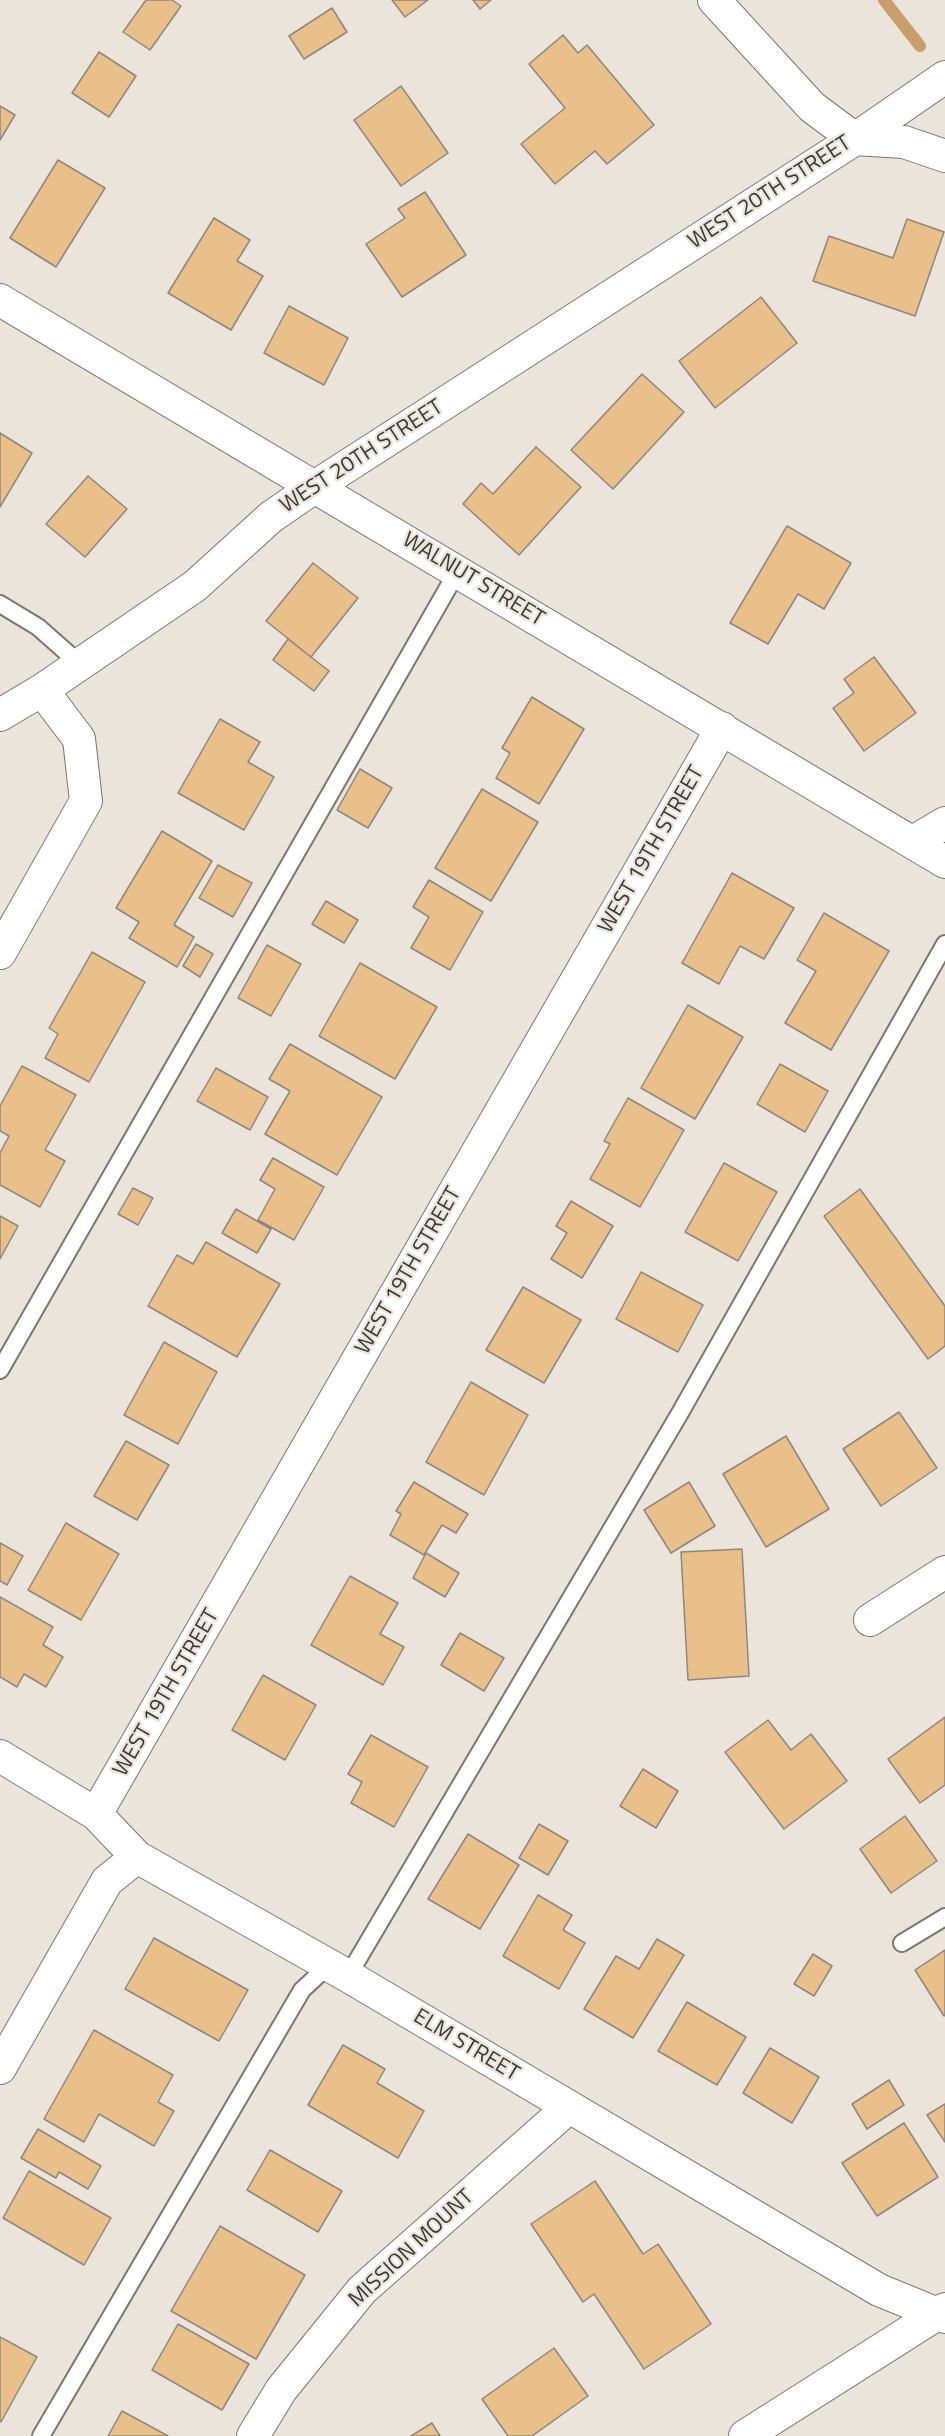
<!DOCTYPE html>
<style>
body{margin:0}
canvas{display:block;background:#ebe4db}
</style>
<canvas width="945" height="2436"></canvas>
<script>
const ctx = document.querySelector('canvas').getContext('2d');
ctx.lineJoin = 'round';
const shape = rows => new Path2D(rows.map(r => 'M' + r).join(''));
function stroke(path, color, width, dash) { ctx.strokeStyle = color; ctx.lineWidth = width; ctx.lineCap = dash ? 'butt' : 'round'; ctx.setLineDash(dash || []); ctx.stroke(path); }
function paint(path, color) { ctx.fillStyle = color; ctx.fill(path, 'evenodd'); }
function drawText(font, color, halo, rows, align = 'center') {
  ctx.font = font + ' "Titillium Web",sans-serif'; ctx.lineWidth = 4.5; ctx.setLineDash([]); ctx.textBaseline = 'middle'; ctx.strokeStyle = halo; ctx.fillStyle = color; for (const [text, x, y, turn = 0] of rows) {
    ctx.save(); ctx.translate(x, y); ctx.rotate((+turn || 0) * Math.PI / 180); ctx.textAlign = isNaN(turn) ? turn : align; if (halo) ctx.strokeText(text, 0, 0); ctx.fillText(text, 0, 0); ctx.restore();
  }
}
const stream = shape([
 [884,0,920,46]
]);
const building = shape([
 [146,0,172,0,181,6,150,50,123,32,146,0],
 [392,0,428,0,405,17,392,0],
 [473,0,491,0,480,9,473,0],
 [332,8,347,32,304,59,289,36,332,8],
 [563,35,578,53,587,45,654,125,607,164,595,151,555,184,521,144,565,108,529,64,563,35],
 [99,52,136,76,109,117,72,93,99,52],
 [401,86,448,153,401,186,354,120,401,86],
 [0,106,15,115,0,140,0,106],
 [58,160,105,188,56,267,10,238,58,160],
 [425,192,466,255,402,297,366,244,405,218,398,209,425,192],
 [214,218,250,240,237,261,263,276,231,330,168,293,214,218],
 [907,219,944,232,915,316,813,281,829,236,893,258,907,219],
 [761,297,797,343,715,408,679,361,761,297],
 [289,306,348,338,324,385,264,353,289,306],
 [642,374,684,412,613,489,571,450,642,374],
 [0,433,32,453,0,507,0,433],
 [536,447,581,487,519,555,463,504,481,483,493,494,536,447],
 [88,476,127,509,85,557,46,524,88,476],
 [787,526,851,563,824,609,798,594,768,644,730,623,787,526],
 [313,563,358,598,311,657,266,621,313,563],
 [288,639,329,671,314,691,273,660,288,639],
 [874,657,916,713,864,751,833,708,854,693,844,679,874,657],
 [532,697,584,729,539,804,496,778,510,753,502,748,532,697],
 [220,719,260,742,248,762,274,777,244,830,178,793,220,719],
 [360,769,392,788,368,828,337,810,360,769],
 [482,789,538,822,491,901,435,868,482,789],
 [162,831,212,861,174,925,194,937,177,967,129,938,139,922,116,908,162,831],
 [218,865,252,883,233,917,199,898,218,865],
 [732,873,794,908,764,959,740,946,719,984,682,963,732,873],
 [429,880,483,912,450,970,411,948,429,917,413,907,429,880],
 [326,901,358,920,344,943,312,924,326,901],
 [824,913,889,951,831,1050,785,1023,816,971,797,960,824,913],
 [196,944,213,954,200,977,183,966,196,944],
 [267,945,301,964,271,1016,238,998,267,945],
 [92,952,145,982,89,1082,45,1058,58,1034,49,1028,92,952],
 [360,963,437,1007,395,1079,319,1036,360,963],
 [688,1005,743,1037,695,1119,641,1088,688,1005],
 [290,1044,382,1097,337,1175,265,1134,290,1091,269,1079,290,1044],
 [780,1064,828,1091,805,1132,757,1104,780,1064],
 [22,1066,76,1095,45,1150,65,1161,40,1207,0,1185,0,1153,9,1136,0,1131,0,1106,22,1066],
 [216,1068,268,1097,250,1130,197,1101,216,1068],
 [628,1098,684,1130,640,1207,590,1179,610,1144,604,1141,628,1098],
 [273,1158,324,1187,294,1240,258,1220,275,1189,260,1180,273,1158],
 [724,1163,777,1192,738,1261,685,1232,724,1163],
 [133,1188,153,1198,138,1225,118,1214,133,1188],
 [860,1189,945,1306,945,1346,928,1359,824,1216,860,1189],
 [571,1201,613,1226,582,1278,551,1259,567,1233,556,1226,571,1201],
 [236,1209,271,1229,257,1253,222,1233,236,1209],
 [0,1216,18,1226,0,1259,0,1216],
 [206,1242,280,1284,237,1357,148,1306,177,1255,193,1264,206,1242],
 [641,1272,703,1305,678,1352,616,1319,641,1272],
 [523,1287,581,1320,544,1383,486,1350,523,1287],
 [164,1342,217,1372,178,1444,124,1415,164,1342],
 [471,1382,528,1415,484,1495,426,1462,471,1382],
 [899,1412,937,1468,881,1506,843,1449,899,1412],
 [786,1436,829,1509,766,1547,723,1474,786,1436],
 [126,1441,169,1465,137,1520,94,1496,126,1441],
 [414,1482,468,1514,456,1533,442,1525,424,1555,390,1535,401,1514,396,1511,414,1482],
 [689,1482,715,1526,671,1553,644,1510,689,1482],
 [66,1523,119,1554,81,1620,28,1590,66,1523],
 [0,1543,23,1556,7,1585,0,1581,0,1543],
 [742,1549,749,1676,688,1680,681,1552,742,1549],
 [426,1553,459,1573,445,1597,413,1578,426,1553],
 [350,1576,398,1603,380,1634,404,1647,383,1685,311,1645,350,1576],
 [0,1597,53,1627,43,1645,63,1657,46,1687,24,1674,17,1687,0,1677,0,1597],
 [460,1633,504,1658,484,1691,441,1665,460,1633],
 [263,1675,316,1705,285,1760,232,1730,263,1675],
 [945,1717,945,1785,920,1803,888,1759,945,1717],
 [768,1720,791,1750,811,1734,847,1781,784,1829,725,1752,768,1720],
 [371,1735,428,1767,394,1827,351,1803,362,1782,348,1774,371,1735],
 [643,1769,678,1791,656,1828,620,1806,643,1769],
 [905,1816,937,1861,891,1893,860,1849,905,1816],
 [539,1824,568,1841,548,1875,519,1858,539,1824],
 [468,1834,519,1865,480,1929,428,1899,468,1834],
 [538,1895,572,1915,563,1930,585,1943,559,1989,503,1956,538,1895],
 [154,1938,248,1990,219,2041,125,1989,154,1938],
 [657,1939,684,1955,633,2038,584,2009,616,1956,639,1969,657,1939],
 [945,1950,945,2015,944,2016,915,1970,945,1950],
 [813,1954,832,1966,814,1996,794,1984,813,1954],
 [687,2002,746,2037,717,2085,658,2051,687,2002],
 [94,2030,173,2075,158,2102,174,2111,154,2146,99,2114,84,2142,44,2119,94,2030],
 [343,2045,385,2069,377,2083,424,2111,398,2158,308,2105,343,2045],
 [770,2048,819,2077,792,2123,743,2093,770,2048],
 [889,2080,904,2105,867,2129,852,2104,889,2080],
 [945,2104,945,2142,927,2115,945,2104],
 [904,2123,938,2177,877,2216,842,2163,904,2123],
 [38,2129,101,2166,88,2189,59,2172,56,2178,21,2158,38,2129],
 [270,2150,342,2191,318,2232,247,2190,270,2150],
 [29,2171,111,2218,84,2265,3,2218,29,2171],
 [595,2181,643,2254,658,2244,711,2324,644,2369,594,2294,583,2302,531,2224,595,2181],
 [220,2226,305,2275,256,2359,171,2311,220,2226],
 [178,2324,249,2364,222,2410,152,2370,178,2324],
 [0,2337,37,2357,1,2422,0,2421,0,2337],
 [554,2348,588,2396,532,2436,508,2436,482,2399,554,2348],
 [122,2411,168,2436,108,2436,122,2411],
 [432,2423,440,2436,411,2436,432,2423]
]);
const service = shape([
 [0,604,38,627,81,665],
 [0,1370,457,572],
 [902,1943,945,1917],
 [348,1976,680,1413,945,944],
 [41,2436,302,1990,329,1965]
]);
const minor = shape([
 [714,0,812,107,855,139,904,142,945,156],
 [0,300,945,862],
 [0,715,42,690],
 [913,842,945,823],
 [0,953,86,801,79,739,42,690,195,586,271,517,316,486,855,139,945,77],
 [870,1620,945,1572],
 [0,1756,96,1814,137,1857,348,1976,879,2290,945,2317],
 [96,1814,722,728],
 [0,2068,107,1881,137,1857],
 [253,2436,281,2390,362,2290,568,2108],
 [745,2436,945,2309]
]);
const streetNames = [
 ["WEST 20TH STREET",770,193,-33],
 ["WEST 20TH STREET",362,457,-33],
 ["WALNUT STREET",473,580,31],
 ["WEST 19TH STREET",652,850,-60],
 ["WEST 19TH STREET",409,1271,-60],
 ["WEST 19TH STREET",167,1693,-60],
 ["ELM STREET",466,2046,31],
 ["MISSION MOUNT",412,2249,-43]
];
stroke(stream, '#c89f6a', 12);
paint(building, '#eac08a');
stroke(building, '#8d877f', 1.5);
stroke(service, '#7d776f', 20);
stroke(minor, '#7d776f', 34);
stroke(service, '#fff', 16);
stroke(minor, '#fff', 32);
drawText('22px', '#3a3734', '#ebe4db', streetNames);
</script>
